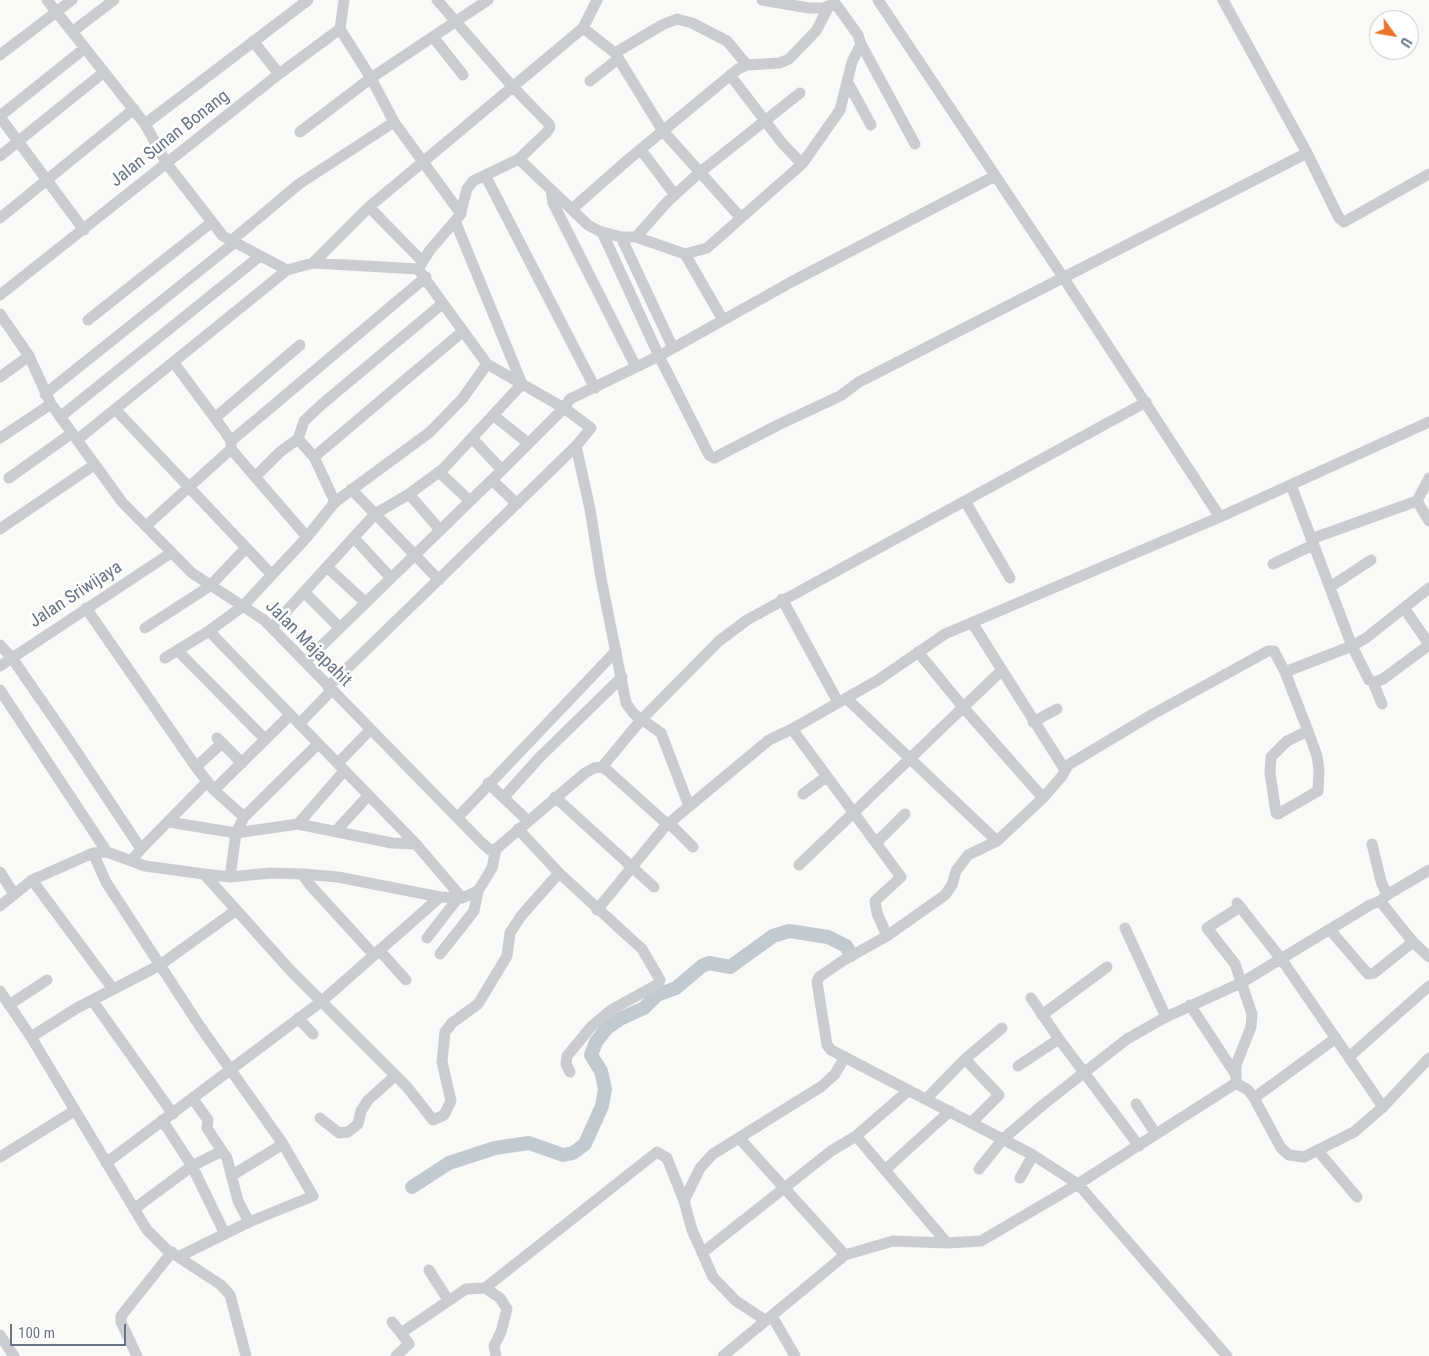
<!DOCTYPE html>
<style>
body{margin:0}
#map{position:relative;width:1429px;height:1356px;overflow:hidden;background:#f9faf7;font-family:"Roboto Condensed",sans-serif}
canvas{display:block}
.north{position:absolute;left:1369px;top:10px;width:50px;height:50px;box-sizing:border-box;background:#fff;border:1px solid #c3c8d0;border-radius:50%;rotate:122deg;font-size:14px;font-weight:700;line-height:20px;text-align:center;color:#687589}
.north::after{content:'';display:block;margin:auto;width:18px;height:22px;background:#e97428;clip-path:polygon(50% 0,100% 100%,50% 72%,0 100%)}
.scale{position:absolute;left:10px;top:1324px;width:116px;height:22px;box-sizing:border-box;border:2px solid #687589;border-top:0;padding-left:6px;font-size:15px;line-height:18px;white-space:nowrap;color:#687589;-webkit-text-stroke:4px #fff;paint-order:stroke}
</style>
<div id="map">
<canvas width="1429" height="1356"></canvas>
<div class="north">U</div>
<div class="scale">100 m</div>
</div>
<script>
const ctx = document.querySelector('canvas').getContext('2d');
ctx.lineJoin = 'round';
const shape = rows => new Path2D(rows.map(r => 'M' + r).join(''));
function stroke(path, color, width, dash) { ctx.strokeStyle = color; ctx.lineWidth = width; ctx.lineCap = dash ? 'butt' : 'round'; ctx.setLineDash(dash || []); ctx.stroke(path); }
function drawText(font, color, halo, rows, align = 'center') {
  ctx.font = font + ' "Roboto Condensed",sans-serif'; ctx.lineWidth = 5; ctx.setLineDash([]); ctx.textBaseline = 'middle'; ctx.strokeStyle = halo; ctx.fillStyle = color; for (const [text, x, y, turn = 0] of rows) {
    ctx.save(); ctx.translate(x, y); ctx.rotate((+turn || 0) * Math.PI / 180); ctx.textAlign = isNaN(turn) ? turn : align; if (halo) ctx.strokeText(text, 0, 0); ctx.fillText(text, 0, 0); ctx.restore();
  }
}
const river = shape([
 [412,1187,449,1163,495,1148,529,1143,563,1155,573,1153,585,1144,602,1106,605,1089,601,1071,591,1055,596,1042,607,1028,620,1019,644,1008,657,995,676,988,702,966,709,963,730,967,773,936,789,931,828,937,846,946,851,955]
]);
const minor = shape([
 [47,0,145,124,167,164,223,236,287,270],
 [437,0,512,86,549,124,550,127,547,132,519,159],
 [762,0,809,8,823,8,834,4],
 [878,0,1063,277,1220,517],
 [583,28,615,53,663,131,741,218],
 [340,29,371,78,394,122,461,214],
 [72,32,114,0],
 [434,38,463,75],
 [253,41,279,74],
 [861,44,915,144],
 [615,53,662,25,677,19,692,23,727,41,747,65],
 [0,55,72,0],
 [730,75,782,143,802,164],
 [590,81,618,59],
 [847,81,871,125],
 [0,116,85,48],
 [0,117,84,230],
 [145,124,308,0],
 [300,132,371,78,488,0],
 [641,150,675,195],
 [1307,153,1339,218,1344,222,1429,174],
 [0,156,104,72],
 [485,175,595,388],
 [551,190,553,203,636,367],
 [369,207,422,261],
 [572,209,630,158,738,69,747,65,780,63,789,59,816,31,829,6],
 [0,218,134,109],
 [602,232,659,356,709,455,714,458,780,424,840,396,859,382,1307,153,1223,0],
 [621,237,673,348],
 [636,237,668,201,699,173,800,93],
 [231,241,299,184,394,122],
 [685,254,723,320],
 [313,263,369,207,583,28,597,0],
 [0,295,279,74,340,29,344,0],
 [0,314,29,356,51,404,122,502,192,573,264,620,482,843,490,850,496,849],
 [88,320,212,222],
 [174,363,223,429,231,441,231,448],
 [0,377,29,356],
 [45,394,234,243],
 [115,409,272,575],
 [493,415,528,443],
 [60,417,260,256],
 [215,418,300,345],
 [0,438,51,404],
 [472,438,502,470],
 [77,440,287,270,313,263,418,269],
 [231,441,426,277],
 [314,457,462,332],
 [439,472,470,501],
 [255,477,281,451,298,439],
 [9,478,72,433],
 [1429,478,1417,501,1429,521],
 [492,480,517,504],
 [1291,485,1352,646,1369,680,1375,682,1383,679,1429,645],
 [351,489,439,580],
 [409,494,440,530],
 [965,501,1010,578],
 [335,502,314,457,298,439,304,421,321,405,442,304],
 [146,526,231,449,307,537],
 [0,529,94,465],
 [354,538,391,578],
 [1311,539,1417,501],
 [1273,564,1313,545],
 [327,567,365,602],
 [1330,587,1371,560],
 [305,593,339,627],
 [782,599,838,702],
 [86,608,196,767,214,790,244,817,236,833,230,877],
 [1404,608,1429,644],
 [973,624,1065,770],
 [272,627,375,514,409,494,443,469,522,384,455,221],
 [145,628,210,586,246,548],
 [209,631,416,844,462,898,478,891],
 [0,645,12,658,68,739,141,849,131,861],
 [178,651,265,739],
 [918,652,963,707,1043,798,1062,776,1068,765,1153,714,1268,651,1274,651,1285,672,1308,731,1317,756,1319,770,1318,791,1278,814,1276,813,1270,773,1271,757,1287,741,1308,731],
 [165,658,209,631,243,606,307,537,335,502,430,432,463,398,487,364],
 [305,662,502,470,564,408,570,399,659,356,793,281,995,176],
 [0,666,171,553],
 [1285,672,1352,646,1366,638,1429,588],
 [1373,682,1382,704],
 [328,687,576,446],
 [0,690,107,852],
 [846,698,997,841,968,855,956,871,952,885,945,895,887,936],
 [1033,722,1057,709],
 [299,724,331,691],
 [792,729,901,877,875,901,877,913,887,936,844,960,819,977,817,982,827,1045,831,1050,1033,1155,1078,1184,1227,1356],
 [217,738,242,763],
 [338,763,370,730],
 [196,767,222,743],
 [602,767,641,720,719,641,747,620,1146,402],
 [488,783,528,821],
 [214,790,289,716],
 [803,794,826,777],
 [504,797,539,758,622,677],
 [555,797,654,887],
 [689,806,661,733,634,714,626,703,601,578,590,509,576,446,591,428,564,408,487,364,418,269,430,250,460,215,467,189,473,181,519,159,588,225,599,231,621,237,636,237,685,254,707,248,802,164,840,110,852,62,861,44,858,35,835,3],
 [244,817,318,744],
 [458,817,616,651],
 [169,822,236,833,298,824,392,843,416,844],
 [669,823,769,740,792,729,878,680,945,634,1220,517,1429,422],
 [298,824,344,771],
 [518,829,559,873,642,949,660,980,658,984,611,1010,591,1027,567,1056,566,1064,570,1072],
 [335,832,368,796],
 [997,841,1043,798],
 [877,842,905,814],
 [1372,844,1381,881,1387,895,1380,901],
 [141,849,207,782],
 [93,853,106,882,199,1025,283,1144,313,1196,249,1222,180,1256],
 [799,865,1001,671],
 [0,872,14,894],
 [204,874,291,971,407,1087,433,1120,444,1115,451,1101,442,1062,445,1032,452,1023,478,1004,507,956,510,933,521,916,559,873],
 [302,874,310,885,374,955],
 [32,880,113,989],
 [1387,895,1429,870],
 [1237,903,1282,960,1383,1107],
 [0,906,32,880,93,853,107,852,145,866,204,874,230,877,270,873,302,874,338,877,440,897],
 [597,910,667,824],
 [1125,928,1166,1017],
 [1330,930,1368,974,1374,973,1413,942],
 [427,938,458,898],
 [379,950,406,980],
 [440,954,474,911,478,891,492,868,496,849,585,773,594,768,602,767,608,771,667,824,669,823,693,847],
 [0,991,31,1037,147,1230,166,1249,221,1285,230,1295,246,1356],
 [1031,998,1059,1039,1139,1146],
 [92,1000,173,1114],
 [9,1005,47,980],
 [1190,1005,1236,1075],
 [1042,1015,1107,967],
 [298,1018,313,1034],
 [31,1037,77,1008,160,965,235,911],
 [1349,1057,1429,986],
 [965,1059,999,1095,971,1123],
 [1018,1066,1059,1039],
 [1236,1083,1236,1065,1251,1027,1252,1014,1235,964,1207,928,1240,907],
 [927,1098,965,1059,1002,1028],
 [1254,1098,1336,1038],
 [193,1099,208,1120,207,1128,222,1151],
 [1136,1104,1156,1134],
 [320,1118,339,1133,348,1132,358,1124,361,1111,368,1100,395,1076],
 [162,1120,192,1166,225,1234],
 [856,1136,947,1243],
 [740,1139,845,1255],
 [1318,1151,1357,1197],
 [0,1157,74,1111],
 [106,1163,322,1001,440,897,462,898],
 [979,1169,1003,1139,1044,1104,1127,1039,1166,1017,1241,983,1370,905,1380,901,1413,942,1429,957],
 [885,1170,950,1111],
 [231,1176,283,1144],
 [1020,1178,1033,1155],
 [134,1209,192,1166,222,1151,227,1158,238,1201,249,1222],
 [702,1253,831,1151,856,1136,909,1090],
 [429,1270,448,1300],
 [485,1288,500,1298,507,1309,501,1332,494,1346,496,1356],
 [772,1316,795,1356],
 [765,1320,736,1301,713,1277,692,1230,684,1201,700,1168,713,1154,822,1086,835,1074,845,1057],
 [392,1322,401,1333],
 [0,1335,14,1356],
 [137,1356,121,1322,121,1316,172,1252],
 [396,1356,409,1344,401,1333,466,1289,485,1288,657,1152,667,1158,684,1201],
 [723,1356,845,1255,893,1241,947,1243,981,1241,1078,1184,1236,1083,1248,1090,1254,1098,1281,1148,1289,1155,1304,1157,1354,1132,1383,1107,1429,1058]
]);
const streetNames = [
 ["Jalan Sunan Bonang",170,139,-38],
 ["Jalan Sriwijaya",76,595,-33],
 ["Jalan Majapahit",308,644,45]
];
stroke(river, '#c2cad0', 14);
stroke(minor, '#caccd0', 11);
drawText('18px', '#687589', '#fff', streetNames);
</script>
